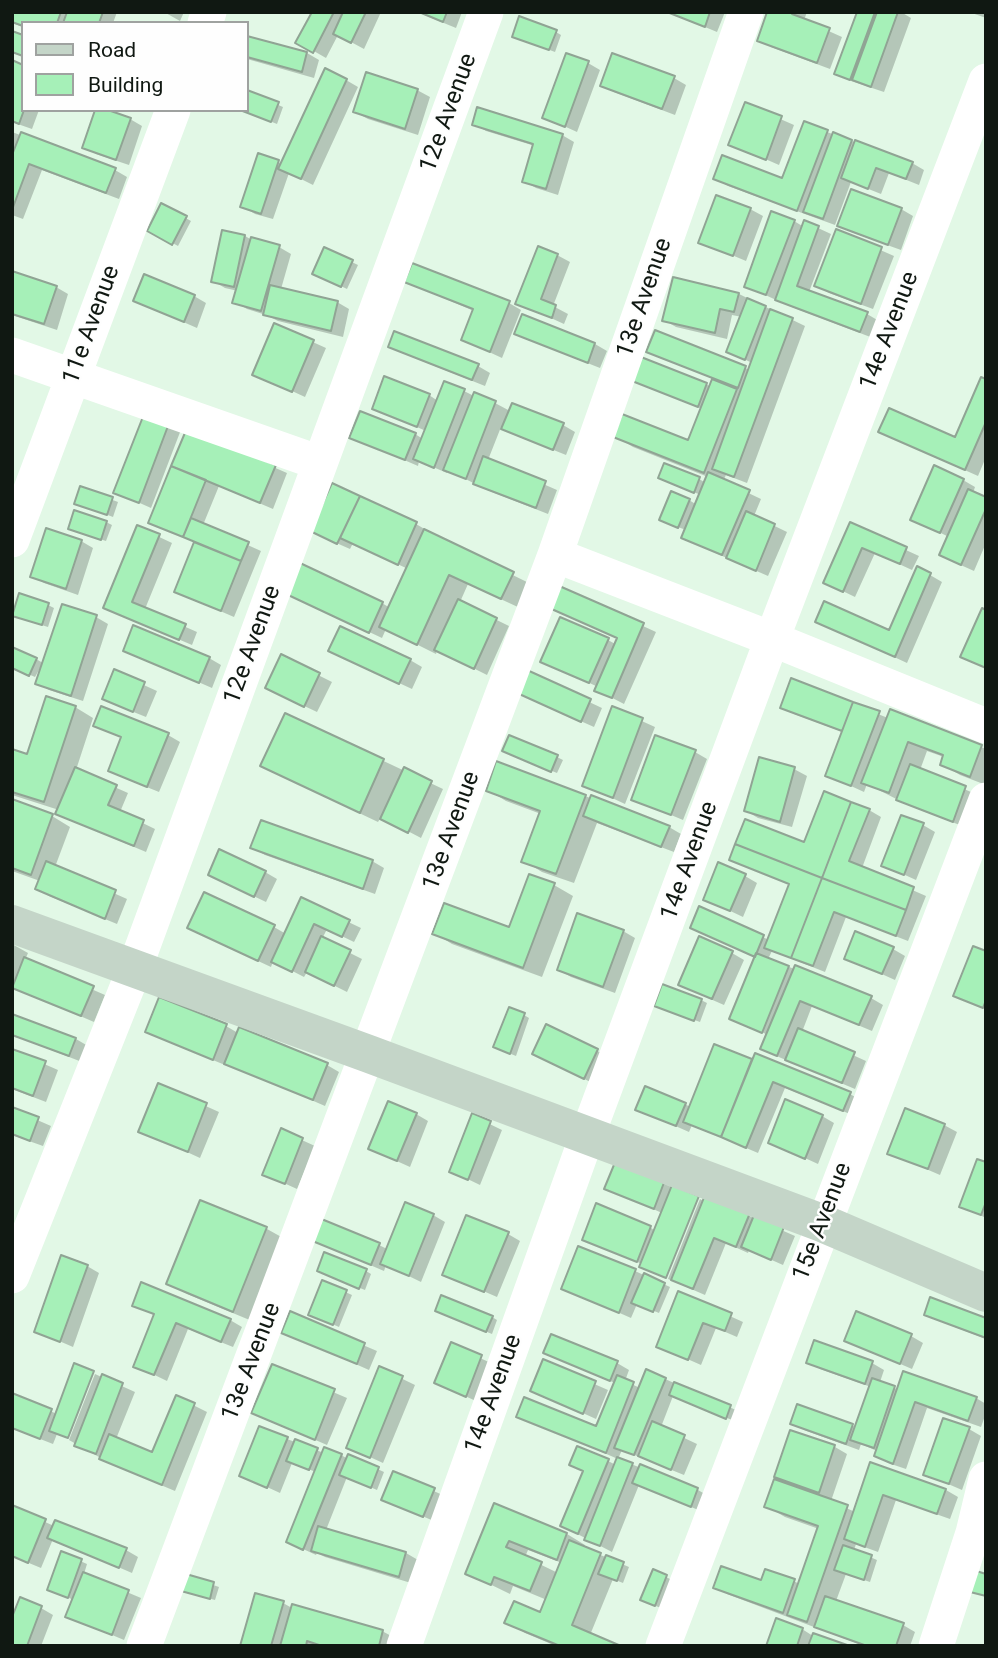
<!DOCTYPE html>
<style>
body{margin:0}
#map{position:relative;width:998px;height:1658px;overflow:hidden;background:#e2f8e6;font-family:Roboto,sans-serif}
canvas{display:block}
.frame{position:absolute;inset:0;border:14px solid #101812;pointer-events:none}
.legend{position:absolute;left:21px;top:21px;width:228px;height:91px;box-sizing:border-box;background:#fefefe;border:2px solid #9fa2a0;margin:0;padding:9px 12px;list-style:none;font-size:21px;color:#101812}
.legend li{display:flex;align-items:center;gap:14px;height:35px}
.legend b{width:35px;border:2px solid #9fa2a0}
</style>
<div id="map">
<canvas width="998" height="1658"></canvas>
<div class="frame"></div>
<ul class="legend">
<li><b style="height:9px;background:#c4d5c8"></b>Road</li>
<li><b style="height:19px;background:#a6f0b8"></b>Building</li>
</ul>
</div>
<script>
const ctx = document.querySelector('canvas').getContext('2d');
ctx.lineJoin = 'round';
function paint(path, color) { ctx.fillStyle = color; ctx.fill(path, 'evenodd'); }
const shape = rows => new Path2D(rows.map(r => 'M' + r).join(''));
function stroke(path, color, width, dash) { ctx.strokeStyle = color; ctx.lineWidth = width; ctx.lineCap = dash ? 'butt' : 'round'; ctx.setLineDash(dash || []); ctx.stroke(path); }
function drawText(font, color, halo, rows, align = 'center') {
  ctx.font = font + ' Roboto,sans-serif'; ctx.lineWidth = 5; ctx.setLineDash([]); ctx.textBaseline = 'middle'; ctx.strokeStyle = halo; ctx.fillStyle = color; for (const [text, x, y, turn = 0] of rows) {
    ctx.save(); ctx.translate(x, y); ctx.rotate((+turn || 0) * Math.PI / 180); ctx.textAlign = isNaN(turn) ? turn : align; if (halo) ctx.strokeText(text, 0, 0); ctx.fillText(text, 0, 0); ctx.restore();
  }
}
const shadow = shape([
 [12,12,117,12,113,23,23,23,23,27,12,23],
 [164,12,184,12,180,21],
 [314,12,381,12,364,49,338,35,326,58,298,42],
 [417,12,462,12,456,28],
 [669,12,725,12,717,32],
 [769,12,807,12,804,20,842,37,830,69,771,47,759,40],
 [858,12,901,12,911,18,884,92,848,80,836,73],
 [969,12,986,12,986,18],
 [556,32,561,35,555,52,520,39],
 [247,38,307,53,319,60,314,78,247,59],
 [13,62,23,110,39,110,32,129,12,122],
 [588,63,600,70,577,132,544,117],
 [674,78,686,85,675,115,614,92,602,85],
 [346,80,358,87,313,185,289,173,273,219,255,214,242,206,278,162,282,164],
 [417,90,430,97,418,135,368,119,355,112],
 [247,92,283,107,277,124,242,110,247,110],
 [746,104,794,125,779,165,731,144],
 [130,119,142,126,129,165,96,154,84,147],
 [474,124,562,135,574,142,558,195,536,188,524,181,535,146,486,131],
 [12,132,115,170,127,177,119,199,42,170,23,219,12,215],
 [827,132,912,163,924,170,919,185,889,173,881,194,851,182,835,225,728,186,716,179,783,180],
 [162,205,191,221,178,246,149,230],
 [750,209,763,216,746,261,701,242],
 [901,209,913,216,901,250,851,232,839,225],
 [794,221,804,227,805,222,831,234,809,292,867,314,879,321,873,338,789,306,746,286],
 [837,231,894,256,873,309,829,293,816,286],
 [245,236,252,240,279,247,291,254,281,289,337,302,349,309,343,337,278,321,266,315,247,309,235,302,238,291,225,288,213,281],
 [325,249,358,265,347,289,320,276],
 [557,255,570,262,553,306,568,314,564,324,518,303],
 [12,273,56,287,68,294,57,330,12,315],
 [406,282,509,303,521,310,502,358,463,340,474,311],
 [739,294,805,326,747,483,726,475,723,481,761,499,754,516,787,532,768,576,695,544,683,537,686,530,667,523,689,500,697,505,701,495,665,481,699,479,706,483,708,477,633,447,615,436,689,442,702,409,634,380,706,384,711,387,714,379,648,351,656,332,750,370,752,363,728,351,742,317,732,315,727,339,676,327,664,320],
 [194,296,206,303,197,328,135,301],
 [523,316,595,344,607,351,600,368,529,340,516,333],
 [275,325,326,348,305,397,255,374],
 [390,346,478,366,490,373,485,386,402,353],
 [986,381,986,457,978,476,893,438,956,439],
 [464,391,474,396,475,395,495,403,510,411,563,425,575,432,566,455,516,435,501,427,488,460,557,490,548,514,487,490,448,470,447,473,419,461,418,466,351,437,415,434,423,439,426,431,374,408,429,395,438,401],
 [147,411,182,427,151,508,115,492],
 [188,430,287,473,273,509,219,486,203,525,261,551,234,617,176,592,196,543,150,522],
 [963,480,975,487,973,493,986,499,986,543,974,571,954,562,949,537,912,519],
 [333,485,416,524,428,531,427,533,531,584,520,608,468,584,460,602,509,626,487,675,437,650,436,654,386,629,382,638,301,600,382,603,390,608,408,569,353,543,350,549,325,538],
 [81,488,118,502,113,517,76,503],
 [106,522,112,525,106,541,75,531],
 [851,525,919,556,912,570,875,553,855,597,826,583],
 [138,527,172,543,145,609,197,632,192,645,105,608],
 [81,541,93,548,78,595,44,583,32,576],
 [930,575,942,582,907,663,817,621,890,632],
 [558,587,656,632,624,704,597,690,598,687,543,661,608,640,617,645,619,639,549,607],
 [48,605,54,608,48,627,19,618],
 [96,617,108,624,83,701,49,690,37,683],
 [125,650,209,658,221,665,212,688],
 [282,657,332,682,317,712,279,694],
 [343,657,410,660,422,667,412,689],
 [36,659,43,663,35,677,12,667],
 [115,672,157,691,146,717,116,705],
 [527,673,602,708,594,727,531,699],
 [792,680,888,718,891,712,986,749,986,785,960,775,942,764,944,757,927,751,920,770,978,795,965,827,910,806,867,784,864,792,827,775,843,732,794,714,782,707],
 [75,707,93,718,76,770,128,793,120,812,155,829,146,852,70,820,58,813,59,810,12,795,12,751,28,756],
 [613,708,655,727,625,804,584,785],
 [286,715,443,789,421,838,381,817,378,822,281,776],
 [95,725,168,735,180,742,159,792,122,777,123,738],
 [695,752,707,759,683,820,633,799],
 [510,754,557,757,563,760,557,773],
 [794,769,807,776,792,827,758,818,746,811],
 [488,790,585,796,669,827,681,834,674,852,597,823,574,883,542,872,524,861,541,814,506,801],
 [12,801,52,816,70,827,55,867,127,899,117,924,49,896,37,889,40,881,12,871],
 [869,810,881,817,862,868,926,896,908,941,846,917,825,972,772,951,768,959,871,998,883,1005,872,1031,812,1006,802,1032,866,1061,855,1089,774,1055,762,1048,768,1035,731,1018,756,958,700,908,769,940,790,885,731,860,805,845],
 [923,825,935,832,916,880,883,865],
 [253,848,372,861,384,868,375,894,265,855],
 [265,872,277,879,266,902,222,881],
 [530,876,554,885,573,896,542,977,452,944,434,933,510,929],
 [745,876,757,883,743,917,705,899],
 [302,900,361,928,354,942,327,929,322,939,362,959,347,992,307,972,304,977,273,961,271,967,202,935,274,927,286,934],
 [623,931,635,938,615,993,571,977,559,970],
 [12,944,28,953,25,960,105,995,94,1022,15,988,12,995],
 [893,949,905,956,895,980,846,958],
 [732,953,744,960,724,1005,692,991],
 [701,1000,707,1003,700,1022,661,1008],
 [12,1015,76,1039,88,1046,82,1062,12,1035],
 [524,1015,529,1018,516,1056,501,1050],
 [226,1026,238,1033,327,1065,339,1072,325,1106,226,1063,225,1065,159,1038,147,1031],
 [547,1027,610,1057,597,1085,546,1061],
 [715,1046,753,1062,850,1094,862,1101,855,1116,785,1088,758,1153,692,1125,689,1132,637,1109,685,1104,690,1107],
 [12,1050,58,1070,46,1102,12,1089],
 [159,1085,219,1112,200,1158,141,1131],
 [12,1109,51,1126,43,1146,12,1135],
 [416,1114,428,1121,410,1167,370,1149],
 [473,1116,502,1130,480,1185,451,1171],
 [822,1116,834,1123,818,1164,770,1142],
 [944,1125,957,1132,940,1175,889,1153],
 [282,1131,315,1146,297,1189,264,1174],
 [617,1162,676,1189,665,1277,642,1264,584,1239,650,1227,655,1231,662,1213,606,1188],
 [986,1164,986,1218,961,1206],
 [706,1197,795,1236,783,1265,749,1250,748,1253,726,1243,705,1295,668,1279,700,1199,705,1202],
 [201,1202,267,1229,285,1239,252,1321,187,1294,168,1284],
 [433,1215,445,1222,421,1282,386,1265,384,1271,312,1240,379,1245,387,1249],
 [508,1234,520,1241,497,1297,444,1274],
 [87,1266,99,1273,73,1347,36,1331],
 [366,1271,371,1274,365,1290,324,1274],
 [635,1271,670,1287,659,1313,637,1304,631,1318,563,1288],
 [323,1282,352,1295,339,1327,316,1317],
 [679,1293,743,1322,737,1337,716,1328,701,1365,658,1346],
 [134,1305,230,1320,242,1327,233,1347,188,1329,167,1381,136,1366,156,1316],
 [290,1314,377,1351,369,1370,283,1332],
 [443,1314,492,1317,497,1320,492,1334],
 [927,1314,986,1320,986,1339,939,1321],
 [911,1336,923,1343,912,1369,847,1341],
 [452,1345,493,1364,478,1402,437,1383],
 [557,1359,617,1363,629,1370,625,1381,640,1388,665,1379,736,1410,732,1420,673,1396,661,1427,697,1444,684,1475,622,1450,618,1459,698,1490,710,1497,703,1512,639,1485,612,1552,562,1526,584,1472,572,1464,608,1461,616,1465,618,1459,518,1416,597,1428,615,1383],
 [544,1362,608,1390,596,1419,532,1390],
 [808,1362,872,1363,884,1370,880,1382,899,1390,976,1398,986,1404,986,1413,981,1427,927,1408,906,1469,888,1463,876,1456,877,1451,861,1444,859,1450,804,1430,792,1423,852,1425,856,1428,871,1387,820,1369],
 [272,1366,347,1398,327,1445,253,1413],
 [380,1368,415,1385,383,1463,348,1447],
 [92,1372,66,1438,57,1434,53,1444,12,1428,13,1395,57,1414],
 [95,1374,135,1392,116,1439,153,1454,177,1397,207,1412,175,1491,113,1465,69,1440],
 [969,1429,981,1436,962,1490,925,1474],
 [791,1432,835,1447,847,1454,831,1501,855,1512,871,1464,946,1490,958,1497,950,1519,896,1500,878,1552,856,1544,854,1550,877,1560,870,1582,846,1574,836,1601,903,1625,915,1632,910,1646,864,1646,727,1594,715,1587,794,1581,799,1584,819,1529,785,1517,766,1506,794,1486,776,1476],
 [287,1439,324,1453,341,1455,348,1459,349,1456,384,1472,377,1490,347,1477,326,1530,406,1553,418,1560,411,1583,325,1557,317,1553,316,1555,288,1542,316,1472,292,1463,280,1493,241,1475],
 [394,1473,447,1497,436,1522,383,1499],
 [495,1505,567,1534,585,1545,584,1548,629,1567,623,1583,613,1579,590,1635,617,1646,556,1646,525,1633,507,1622,541,1615,547,1600,513,1586,510,1594,467,1573],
 [528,1550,562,1563,558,1573,525,1557],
 [12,1507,54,1526,126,1550,138,1557,132,1573,53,1539,41,1568,12,1556],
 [62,1553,87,1564,84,1574,141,1598,124,1640,67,1616,74,1600,54,1592],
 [654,1571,672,1580,661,1608,648,1603],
 [187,1576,219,1587,215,1600,189,1593],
 [283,1603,292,1608,382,1631,395,1638,393,1646,242,1646],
 [41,1608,53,1615,41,1646,12,1646],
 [802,1629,813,1636,845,1646,768,1646]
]);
const building = shape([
 [12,12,61,12,57,23,23,23,23,26,12,22,12,12],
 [67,12,103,12,99,23,63,23,67,12],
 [312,12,334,12,313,53,295,43,312,12],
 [343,12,366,12,351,43,333,34,343,12],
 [419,12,447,12,443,22,419,12],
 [667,12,710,12,705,27,667,12],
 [767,12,792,12,792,14,830,28,817,63,757,41,767,12],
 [857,12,875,12,850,80,834,74,857,12],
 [877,12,898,12,871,87,852,80,877,12],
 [519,16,557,30,549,50,512,37,519,16],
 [12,31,23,35,23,56,12,52,12,31],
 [247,36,307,52,302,72,247,57,247,36],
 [566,53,589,61,565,127,542,118,566,53],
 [612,53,675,76,662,109,600,86,612,53],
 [12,60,23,65,24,110,19,124,12,121,12,60],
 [325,68,347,79,301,179,278,169,325,68],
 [366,72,418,89,405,129,353,112,366,72],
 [247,90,279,102,271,122,240,110,247,110,247,90],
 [745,102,782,116,766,160,728,145,745,102],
 [477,107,563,134,546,189,522,182,533,144,472,125,477,107],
 [95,110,108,110,131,118,116,160,82,148,95,110],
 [804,121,828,130,797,211,713,179,722,155,782,178,804,121],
 [21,132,116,168,106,193,29,164,12,210,12,155,21,132],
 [833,132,852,140,823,219,803,212,833,132],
 [855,140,913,162,906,179,876,168,868,189,841,178,855,140],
 [258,153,279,160,261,214,240,207,258,153],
 [851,189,902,208,888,245,837,226,851,189],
 [716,195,751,208,733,256,698,243,716,195],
 [161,203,187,216,172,245,147,231,161,203],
 [771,211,795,220,766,295,744,287,771,211],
 [804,220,819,226,797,286,868,312,860,332,775,300,804,220],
 [836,229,882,247,861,304,814,286,836,229],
 [222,230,245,235,234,287,211,282,222,230],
 [251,237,280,245,261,311,232,303,251,237],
 [538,246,558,254,541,299,556,305,552,318,515,304,538,246],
 [324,247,353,260,341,287,312,274,324,247],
 [412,263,510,301,490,352,461,340,473,309,404,282,412,263],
 [12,271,57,286,44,324,12,314,12,271],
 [144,274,195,295,184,322,133,301,144,274],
 [673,277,739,293,734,312,720,309,715,333,662,321,673,277],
 [270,285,338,301,331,331,263,315,270,285],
 [747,298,766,306,745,360,726,352,747,298],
 [770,309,793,318,734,477,712,469,770,309],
 [522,314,595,343,588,363,514,334,522,314],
 [274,323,314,340,292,392,252,375,274,323],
 [655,330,746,366,738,388,646,352,655,330],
 [394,331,479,364,472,380,388,347,394,331],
 [641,357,707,383,698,407,632,381,641,357],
 [384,376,430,394,417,427,372,409,384,376],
 [981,377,986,379,986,422,965,470,878,432,889,408,955,437,981,377],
 [712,379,737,389,704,473,613,437,622,414,688,440,712,379],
 [444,381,465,389,434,468,413,459,444,381],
 [474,392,496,401,466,479,443,470,474,392],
 [512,403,564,423,553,450,501,429,512,403],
 [146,409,171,418,139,503,113,493,146,409],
 [360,411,416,433,405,460,349,438,360,411],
 [187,428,276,465,260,503,171,466,187,428],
 [483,456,546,481,536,508,473,484,483,456],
 [664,463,700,477,694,493,658,478,664,463],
 [934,465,964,479,940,533,910,520,934,465],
 [171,466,206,480,183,537,148,523,171,466],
 [708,472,750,490,722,555,681,538,708,472],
 [332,483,360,496,337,544,310,531,332,483],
 [80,486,113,497,107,515,74,504,80,486],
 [968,489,986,497,986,509,961,565,939,555,968,489],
 [671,491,690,499,678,528,659,520,671,491],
 [360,496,417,522,398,565,340,538,360,496],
 [74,510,107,521,101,540,68,529,74,510],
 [746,511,775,524,756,571,726,558,746,511],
 [191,518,249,542,241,561,183,537,191,518],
 [850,522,907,547,900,564,862,548,843,592,823,583,850,522],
 [137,525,160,534,132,602,186,624,179,640,103,608,137,525],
 [46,528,82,540,66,589,30,577,46,528],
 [424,529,514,572,501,599,449,575,417,645,379,627,424,529],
 [194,542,241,561,221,611,174,592,194,542],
 [300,563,383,602,369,633,286,594,300,563],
 [917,566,931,573,895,657,815,622,824,601,889,630,917,566],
 [557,585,644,623,612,698,594,691,617,638,547,607,557,585],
 [19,593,49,603,42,625,12,616,19,593],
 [458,599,497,618,474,669,434,650,458,599],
 [62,604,97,615,71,696,35,684,62,604],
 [982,608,986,610,986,668,960,657,982,608],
 [560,617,609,638,589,683,540,662,560,617],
 [133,625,210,657,199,683,123,651,133,625],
 [340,626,411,659,399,684,328,651,340,626],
 [12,647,37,658,29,676,12,668,12,647],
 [281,654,320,673,304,707,265,688,281,654],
 [114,669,145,682,133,712,102,699,114,669],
 [527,670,591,699,581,722,517,693,527,670],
 [791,678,853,702,842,731,780,708,791,678],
 [46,696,76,706,44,802,12,792,12,749,27,754,46,696],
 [853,702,880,711,851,786,825,776,853,702],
 [101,706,169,733,147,787,108,771,121,737,93,726,101,706],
 [612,706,643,718,613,798,582,786,612,706],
 [890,709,982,745,970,777,940,765,943,755,908,742,889,793,861,783,890,709],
 [285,713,384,759,360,813,260,766,285,713],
 [509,735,558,755,551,772,502,751,509,735],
 [655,735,696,750,671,815,631,800,655,735],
 [759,757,795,767,780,822,744,811,759,757],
 [496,761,586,795,556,874,521,862,540,811,486,791,496,761],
 [910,764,966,786,953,822,896,800,910,764],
 [75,767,117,785,108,805,144,820,134,846,55,814,75,767],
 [404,767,432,781,408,833,380,819,404,767],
 [824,791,851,802,822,878,735,844,745,819,804,842,824,791],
 [591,795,670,826,661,847,583,816,591,795],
 [12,799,53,814,31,875,12,868,12,799],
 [851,802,870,809,849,861,914,887,906,910,822,878,851,802],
 [901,815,924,823,904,875,881,866,901,815],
 [261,820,373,860,363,889,250,848,261,820],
 [735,844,822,878,791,958,764,948,789,884,729,860,735,844],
 [219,849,266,871,254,897,208,875,219,849],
 [46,861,116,890,105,919,35,889,46,861],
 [718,862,746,874,730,911,703,900,718,862],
 [529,874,555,883,523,968,432,934,444,903,509,927,529,874],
 [822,878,906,910,896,936,834,912,813,966,791,958,822,878],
 [204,892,275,925,258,961,187,928,204,892],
 [301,897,350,920,342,937,314,924,292,972,271,962,301,897],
 [699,906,764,935,755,957,690,928,699,906],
 [577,913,624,930,603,987,557,970,577,913],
 [855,931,894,947,882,974,844,959,855,931],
 [321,936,351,950,334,986,305,972,321,936],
 [699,936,733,951,712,999,678,985,699,936],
 [973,946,986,951,986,1000,983,1008,953,996,973,946],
 [756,953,789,966,762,1033,729,1019,756,953],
 [24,957,94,986,81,1016,12,988,24,957],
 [795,965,872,996,859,1025,800,1001,777,1056,760,1049,795,965],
 [662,984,702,999,694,1021,654,1006,662,984],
 [159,997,227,1024,213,1060,145,1032,159,997],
 [509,1007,525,1013,510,1054,493,1047,509,1007],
 [12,1014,76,1038,69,1056,12,1035,12,1014],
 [546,1024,598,1049,584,1079,532,1054,546,1024],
 [239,1027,328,1063,313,1100,224,1064,239,1027],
 [798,1028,855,1052,842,1083,785,1060,798,1028],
 [714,1044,752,1059,721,1137,683,1122,714,1044],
 [12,1049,46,1061,33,1096,12,1088,12,1049],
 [755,1053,851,1092,843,1111,773,1082,746,1148,721,1137,755,1053],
 [158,1083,207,1103,188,1152,138,1132,158,1083],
 [645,1086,686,1103,676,1126,635,1110,645,1086],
 [785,1099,823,1115,805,1159,768,1143,785,1099],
 [388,1101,417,1113,397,1161,368,1149,388,1101],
 [12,1107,39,1117,30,1141,12,1134,12,1107],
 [905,1108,945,1124,928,1169,887,1154,905,1108],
 [472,1113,491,1121,468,1180,449,1172,472,1113],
 [281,1128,303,1138,285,1184,262,1175,281,1128],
 [977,1159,986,1162,986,1202,981,1215,959,1207,977,1159],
 [616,1160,665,1180,654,1209,604,1189,616,1160],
 [672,1185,699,1196,666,1278,639,1267,672,1185],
 [705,1195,750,1213,736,1247,714,1238,693,1289,671,1280,705,1195],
 [200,1200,267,1227,233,1312,166,1284,200,1200],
 [405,1202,434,1214,409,1276,380,1264,405,1202],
 [596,1203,651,1226,637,1262,582,1240,596,1203],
 [466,1215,509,1232,484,1292,442,1275,466,1215],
 [754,1215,784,1227,771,1260,741,1247,754,1215],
 [319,1218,380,1243,371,1265,310,1240,319,1218],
 [578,1246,636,1269,619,1313,561,1289,578,1246],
 [324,1252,367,1269,359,1289,317,1271,324,1252],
 [61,1255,88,1265,60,1342,34,1332,61,1255],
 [644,1273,665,1283,653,1312,631,1303,644,1273],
 [322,1280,347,1290,333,1325,308,1315,322,1280],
 [141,1282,231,1319,221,1342,176,1323,154,1375,133,1367,154,1314,132,1306,141,1282],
 [678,1291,732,1313,725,1331,703,1323,688,1360,656,1347,678,1291],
 [441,1295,493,1316,486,1332,435,1311,441,1295],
 [930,1297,986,1318,986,1338,924,1315,930,1297],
 [290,1311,365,1343,357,1364,281,1333,290,1311],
 [856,1311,912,1334,900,1364,844,1341,856,1311],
 [551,1334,618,1361,610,1381,543,1353,551,1334],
 [814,1340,873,1361,865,1384,806,1363,814,1340],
 [451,1342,482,1355,466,1397,434,1383,451,1342],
 [543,1359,596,1381,583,1414,530,1391,543,1359],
 [74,1363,94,1371,68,1438,49,1431,74,1363],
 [272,1364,335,1389,315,1440,251,1413,272,1364],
 [379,1366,403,1376,370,1458,346,1448,379,1366],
 [646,1369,666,1378,634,1455,614,1448,646,1369],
 [903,1371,977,1397,968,1421,915,1402,893,1464,874,1456,903,1371],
 [102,1374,123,1383,96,1454,74,1446,102,1374],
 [617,1375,634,1382,606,1453,516,1417,524,1397,596,1426,617,1375],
 [872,1378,895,1386,874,1448,850,1440,872,1378],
 [674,1382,731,1405,726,1419,669,1395,674,1382],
 [12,1393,52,1409,40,1439,12,1428,12,1393],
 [176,1395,195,1403,162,1485,99,1459,109,1434,152,1452,176,1395],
 [797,1404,853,1424,846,1444,790,1424,797,1404],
 [943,1418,970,1427,949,1484,923,1475,943,1418],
 [652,1421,685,1435,671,1470,638,1456,652,1421],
 [259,1426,288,1437,267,1488,239,1476,259,1426],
 [790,1430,835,1445,819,1493,774,1477,790,1430],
 [295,1439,318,1448,309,1470,286,1461,295,1439],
 [577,1446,609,1459,578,1534,560,1526,583,1471,569,1465,577,1446],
 [324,1447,342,1454,303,1550,286,1542,324,1447],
 [348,1454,379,1467,371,1488,339,1475,348,1454],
 [617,1457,633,1463,600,1546,584,1540,617,1457],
 [870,1462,946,1489,937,1514,883,1495,865,1547,844,1539,870,1462],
 [640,1464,698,1488,691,1507,632,1483,640,1464],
 [393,1471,435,1488,423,1517,381,1500,393,1471],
 [774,1479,848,1505,807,1622,787,1615,818,1526,764,1507,774,1479],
 [494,1503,567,1533,557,1560,509,1541,506,1547,542,1562,530,1591,494,1577,491,1585,465,1574,494,1503],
 [12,1505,46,1519,28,1563,12,1556,12,1505],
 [55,1520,127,1548,119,1568,47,1538,55,1520],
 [318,1526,406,1552,399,1577,311,1551,318,1526],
 [569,1540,601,1553,572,1625,621,1646,560,1646,504,1623,514,1601,540,1612,569,1540],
 [843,1545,872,1555,864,1580,834,1570,843,1545],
 [61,1551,82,1559,68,1598,47,1590,61,1551],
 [606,1555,624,1562,617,1581,598,1574,606,1555],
 [721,1566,761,1580,765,1569,795,1579,783,1613,713,1588,721,1566],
 [653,1569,667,1575,655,1606,640,1600,653,1569],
 [973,1570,986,1574,986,1596,966,1591,973,1570],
 [83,1572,129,1590,112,1635,65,1617,83,1572],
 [186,1574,214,1582,210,1599,181,1591,186,1574],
 [255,1593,284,1601,271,1646,240,1646,255,1593],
 [825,1596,904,1623,896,1646,867,1646,814,1627,825,1596],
 [20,1597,42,1606,27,1646,12,1646,12,1617,20,1597],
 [292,1604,383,1630,379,1646,322,1646,307,1641,306,1646,280,1646,292,1604],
 [776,1618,803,1628,797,1646,766,1646,776,1618],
 [813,1633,850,1646,808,1646,813,1633]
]);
const street = shape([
 [205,23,209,12],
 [12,355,320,463],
 [12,540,173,110],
 [555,555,772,639,986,726],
 [12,1276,134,970,486,12],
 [144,1646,555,555,746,12],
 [404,1646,587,1136,772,639,986,81],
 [663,1646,986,800],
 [936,1646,973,1533,986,1479]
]);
const secondary = shape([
 [12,924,369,1054,822,1223,986,1293]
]);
const streetNames = [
 ["12e Avenue",449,113,-70],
 ["13e Avenue",645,298,-71],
 ["11e Avenue",92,325,-70],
 ["14e Avenue",890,331,-69],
 ["12e Avenue",253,645,-70],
 ["13e Avenue",452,831,-70],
 ["14e Avenue",690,861,-70],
 ["15e Avenue",823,1222,-69],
 ["13e Avenue",252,1362,-69],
 ["14e Avenue",494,1394,-70]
];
paint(shadow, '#0003');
paint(building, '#a6f0b8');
stroke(building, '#90a494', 2);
stroke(street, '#fff', 35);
stroke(secondary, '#c4d5c8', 38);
drawText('24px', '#101812', '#fefefe', streetNames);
</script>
